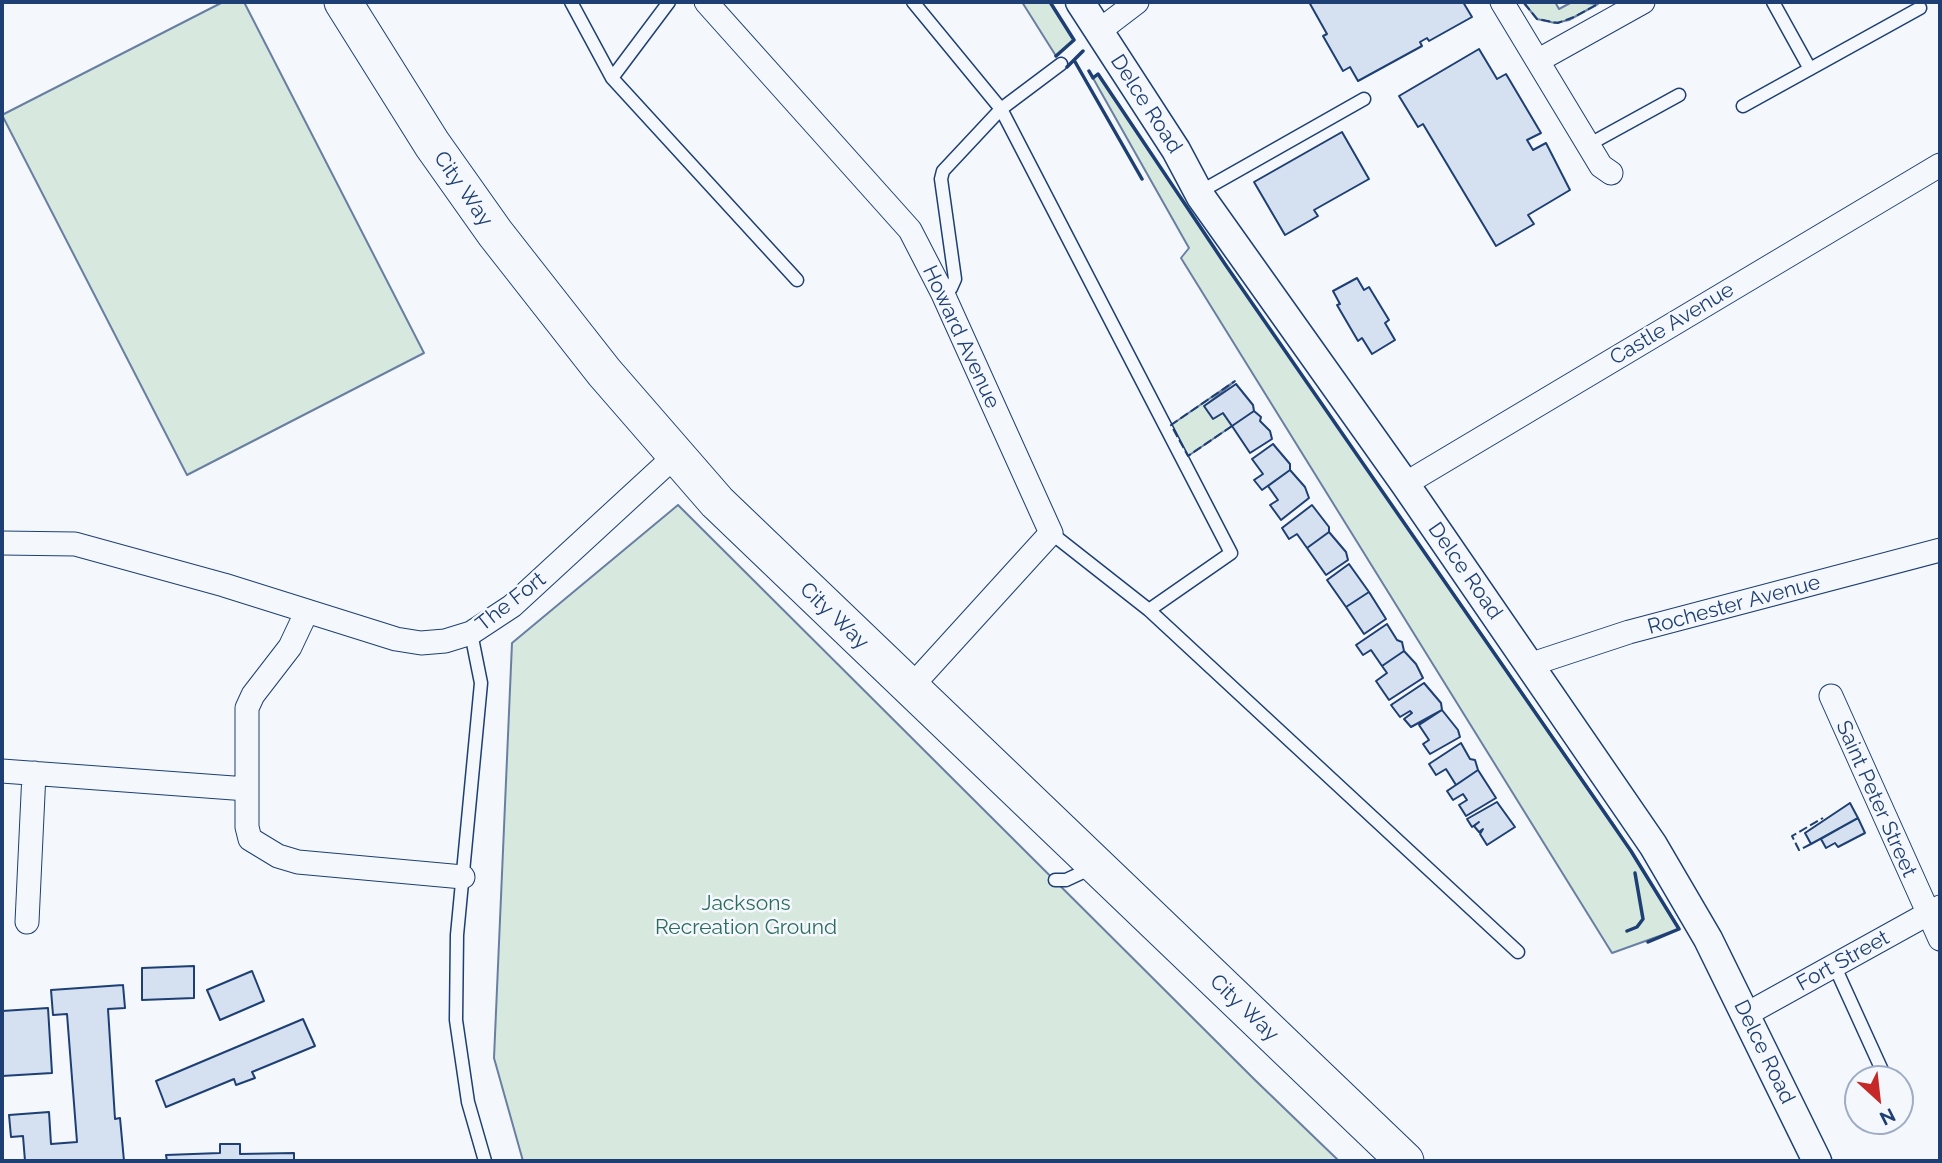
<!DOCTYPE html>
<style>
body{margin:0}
#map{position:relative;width:1942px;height:1163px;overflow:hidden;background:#f4f7fb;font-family:Raleway,sans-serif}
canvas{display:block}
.frame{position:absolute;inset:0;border:4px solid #1d3f73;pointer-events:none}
.north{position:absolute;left:1844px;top:1065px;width:70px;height:70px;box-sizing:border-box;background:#f4f7fb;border:2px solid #9eadc5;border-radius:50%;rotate:153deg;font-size:19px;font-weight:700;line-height:28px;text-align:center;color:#1d3f73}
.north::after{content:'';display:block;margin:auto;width:24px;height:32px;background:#c62828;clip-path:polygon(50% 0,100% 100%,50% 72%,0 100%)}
</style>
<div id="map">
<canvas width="1942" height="1163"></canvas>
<div class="frame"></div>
<div class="north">N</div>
</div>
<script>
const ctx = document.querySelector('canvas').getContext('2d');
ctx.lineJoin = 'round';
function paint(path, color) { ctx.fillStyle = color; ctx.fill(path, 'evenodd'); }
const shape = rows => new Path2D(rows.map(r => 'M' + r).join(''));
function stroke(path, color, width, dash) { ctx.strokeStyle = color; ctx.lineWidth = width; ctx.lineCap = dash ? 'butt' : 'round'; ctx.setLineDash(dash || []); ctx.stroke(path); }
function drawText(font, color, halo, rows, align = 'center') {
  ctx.font = font + ' Raleway,sans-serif'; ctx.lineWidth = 5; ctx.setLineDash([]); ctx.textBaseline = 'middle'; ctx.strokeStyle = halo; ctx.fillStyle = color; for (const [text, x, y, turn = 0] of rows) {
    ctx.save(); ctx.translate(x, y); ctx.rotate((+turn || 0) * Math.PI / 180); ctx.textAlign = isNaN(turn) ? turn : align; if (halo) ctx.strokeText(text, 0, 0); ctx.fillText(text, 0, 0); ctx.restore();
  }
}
const green = shape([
 [223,2,244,2,424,353,187,475,2,115,223,2],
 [1022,2,1050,2,1074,40,1056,56,1022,2],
 [1555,2,1559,9,1572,2,1598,4,1569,20,1555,23,1537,19,1524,3,1555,2],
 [1089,71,1093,77,1098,74,1225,264,1614,825,1679,929,1612,953,1181,258,1189,248,1089,71],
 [1235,381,1205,406,1223,413,1232,426,1188,456,1171,425,1235,381],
 [678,505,1255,1080,1339,1161,523,1161,494,1058,512,643,678,505]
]);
const building = shape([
 [1309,2,1463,2,1472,17,1429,41,1427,38,1420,42,1422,46,1358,81,1350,67,1343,71,1323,36,1327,34,1309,2],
 [1479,49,1497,79,1506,74,1541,133,1527,140,1533,150,1546,143,1570,190,1528,215,1534,224,1496,246,1423,124,1418,127,1399,96,1479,49],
 [1342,132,1369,179,1314,210,1318,216,1285,235,1254,182,1342,132],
 [1357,278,1364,290,1369,287,1389,320,1385,323,1395,340,1372,354,1362,338,1358,341,1337,305,1340,304,1333,291,1357,278],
 [1236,384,1253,405,1254,411,1232,426,1223,413,1213,419,1204,406,1236,384],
 [1254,411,1261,417,1260,421,1270,431,1272,439,1250,453,1232,426,1254,411],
 [1273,444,1290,464,1290,470,1262,490,1254,480,1263,474,1252,459,1273,444],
 [1290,470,1305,487,1309,498,1281,520,1270,505,1278,500,1268,486,1290,470],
 [1312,505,1329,527,1329,532,1307,548,1297,534,1289,539,1282,528,1312,505],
 [1329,532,1346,552,1348,560,1326,575,1307,548,1329,532],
 [1349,564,1369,592,1346,607,1327,580,1349,564],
 [1369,592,1386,619,1364,634,1346,607,1369,592],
 [1387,624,1397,640,1402,642,1404,651,1382,666,1371,650,1363,655,1356,645,1387,624],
 [1404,651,1416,664,1423,678,1389,700,1376,681,1387,673,1382,666,1404,651],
 [1424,683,1441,703,1442,710,1411,727,1404,719,1412,713,1410,711,1400,717,1391,705,1424,683],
 [1442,710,1458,730,1460,737,1430,754,1423,744,1429,740,1419,725,1442,710],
 [1461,743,1470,759,1475,760,1478,770,1456,785,1446,769,1436,775,1429,764,1461,743],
 [1478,770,1496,798,1466,816,1459,805,1467,800,1463,794,1453,800,1447,791,1478,770],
 [1497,802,1515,827,1487,845,1480,834,1483,829,1479,832,1474,826,1479,822,1472,827,1467,819,1497,802],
 [1850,803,1858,818,1811,844,1805,833,1850,803],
 [1858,818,1865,833,1838,847,1835,843,1826,848,1821,839,1858,818],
 [194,966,194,998,142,1000,142,968,194,966],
 [252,971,264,1001,220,1020,207,990,252,971],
 [123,985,125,1008,108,1009,115,1119,120,1118,124,1161,25,1161,23,1136,11,1137,9,1115,49,1112,51,1144,77,1142,67,1014,53,1015,51,990,123,985],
 [48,1008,52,1073,2,1076,2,1011,48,1008],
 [303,1019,315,1046,252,1072,255,1078,236,1085,234,1079,166,1107,156,1081,303,1019],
 [220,1144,240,1144,240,1154,294,1153,294,1161,167,1161,166,1155,220,1153,220,1144]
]);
const service = shape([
 [571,2,612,78,797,280],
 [913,2,1001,109,1231,553,1149,610],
 [1773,2,1810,69],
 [612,78,669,2],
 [1743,106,1920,8],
 [1588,145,1679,95],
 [1198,193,1364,99],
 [943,294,951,288,955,279,941,179,943,171,1001,109,1061,64],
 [1051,533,1149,610,1518,952],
 [471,633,481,683,457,935,456,1020,468,1102,485,1161],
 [1055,880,1066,880,1094,867],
 [1835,967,1886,1079]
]);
const minor = shape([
 [706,2,910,230,943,294,1051,533,910,688],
 [1502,2,1601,166,1611,173],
 [1099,31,1137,2],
 [1539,60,1643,2],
 [1405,484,1940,165],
 [2,543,75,544,224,585,396,639,421,643,445,641,471,633,512,606,676,455],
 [307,611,290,647,253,695,247,708,247,827,250,839,278,856,298,862,463,877],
 [1529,665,1629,632,1940,550],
 [1831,696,1940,939],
 [2,771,247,789],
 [27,922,34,773],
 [1745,1015,1940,907]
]);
const tertiary = shape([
 [1080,2,1176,150,1201,197,1405,484,1653,845,1708,939,1817,1161]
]);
const primary = shape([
 [343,2,432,144,495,233,604,372,717,502,1405,1161]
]);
const fence = shape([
 [1524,3,1537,19,1558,23,1574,17,1598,4,1596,2],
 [1232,426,1188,456,1171,425,1235,381],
 [1811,844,1799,850,1792,836,1823,818]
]);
const wall = shape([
 [1050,2,1074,40,1056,56],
 [1074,60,1142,179],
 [1067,67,1083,51],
 [1089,71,1093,78,1098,74,1225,264,1631,851,1679,929,1648,942],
 [1627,931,1637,927,1643,919,1635,873]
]);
const streetNames = [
 ["Delce Road",1146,104,57],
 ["City Way",463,189,55],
 ["Castle Avenue",1672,324,-31],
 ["Howard Avenue",961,337,65],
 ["Delce Road",1465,571,55],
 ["The Fort",511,602,-38],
 ["Rochester Avenue",1734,605,-15],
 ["City Way",834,616,44],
 ["Saint Peter Street",1876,799,66],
 ["Fort Street",1843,961,-29],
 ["City Way",1244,1008,44],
 ["Delce Road",1764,1052,64]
];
const parkNames = [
 ["Jacksons",746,904],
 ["Recreation Ground",746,928]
];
paint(green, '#d7e8df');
stroke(green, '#687fa3', 2);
paint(building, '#d5e0f0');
stroke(building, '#1d3f73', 2);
stroke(service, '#1d3f73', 15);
stroke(minor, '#1d3f73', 25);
stroke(tertiary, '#1d3f73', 31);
stroke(primary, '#1d3f73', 39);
stroke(service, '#f4f7fb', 12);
stroke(minor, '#f4f7fb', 23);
stroke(tertiary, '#f4f7fb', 28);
stroke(primary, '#f4f7fb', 37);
stroke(fence, '#1d3f73', 2, [9, 3.5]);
stroke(wall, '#1d3f73', 3.5);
drawText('21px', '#1d3f73', '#f4f7fb', streetNames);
drawText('21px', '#2c6c60', '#f4f7fb', parkNames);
</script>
